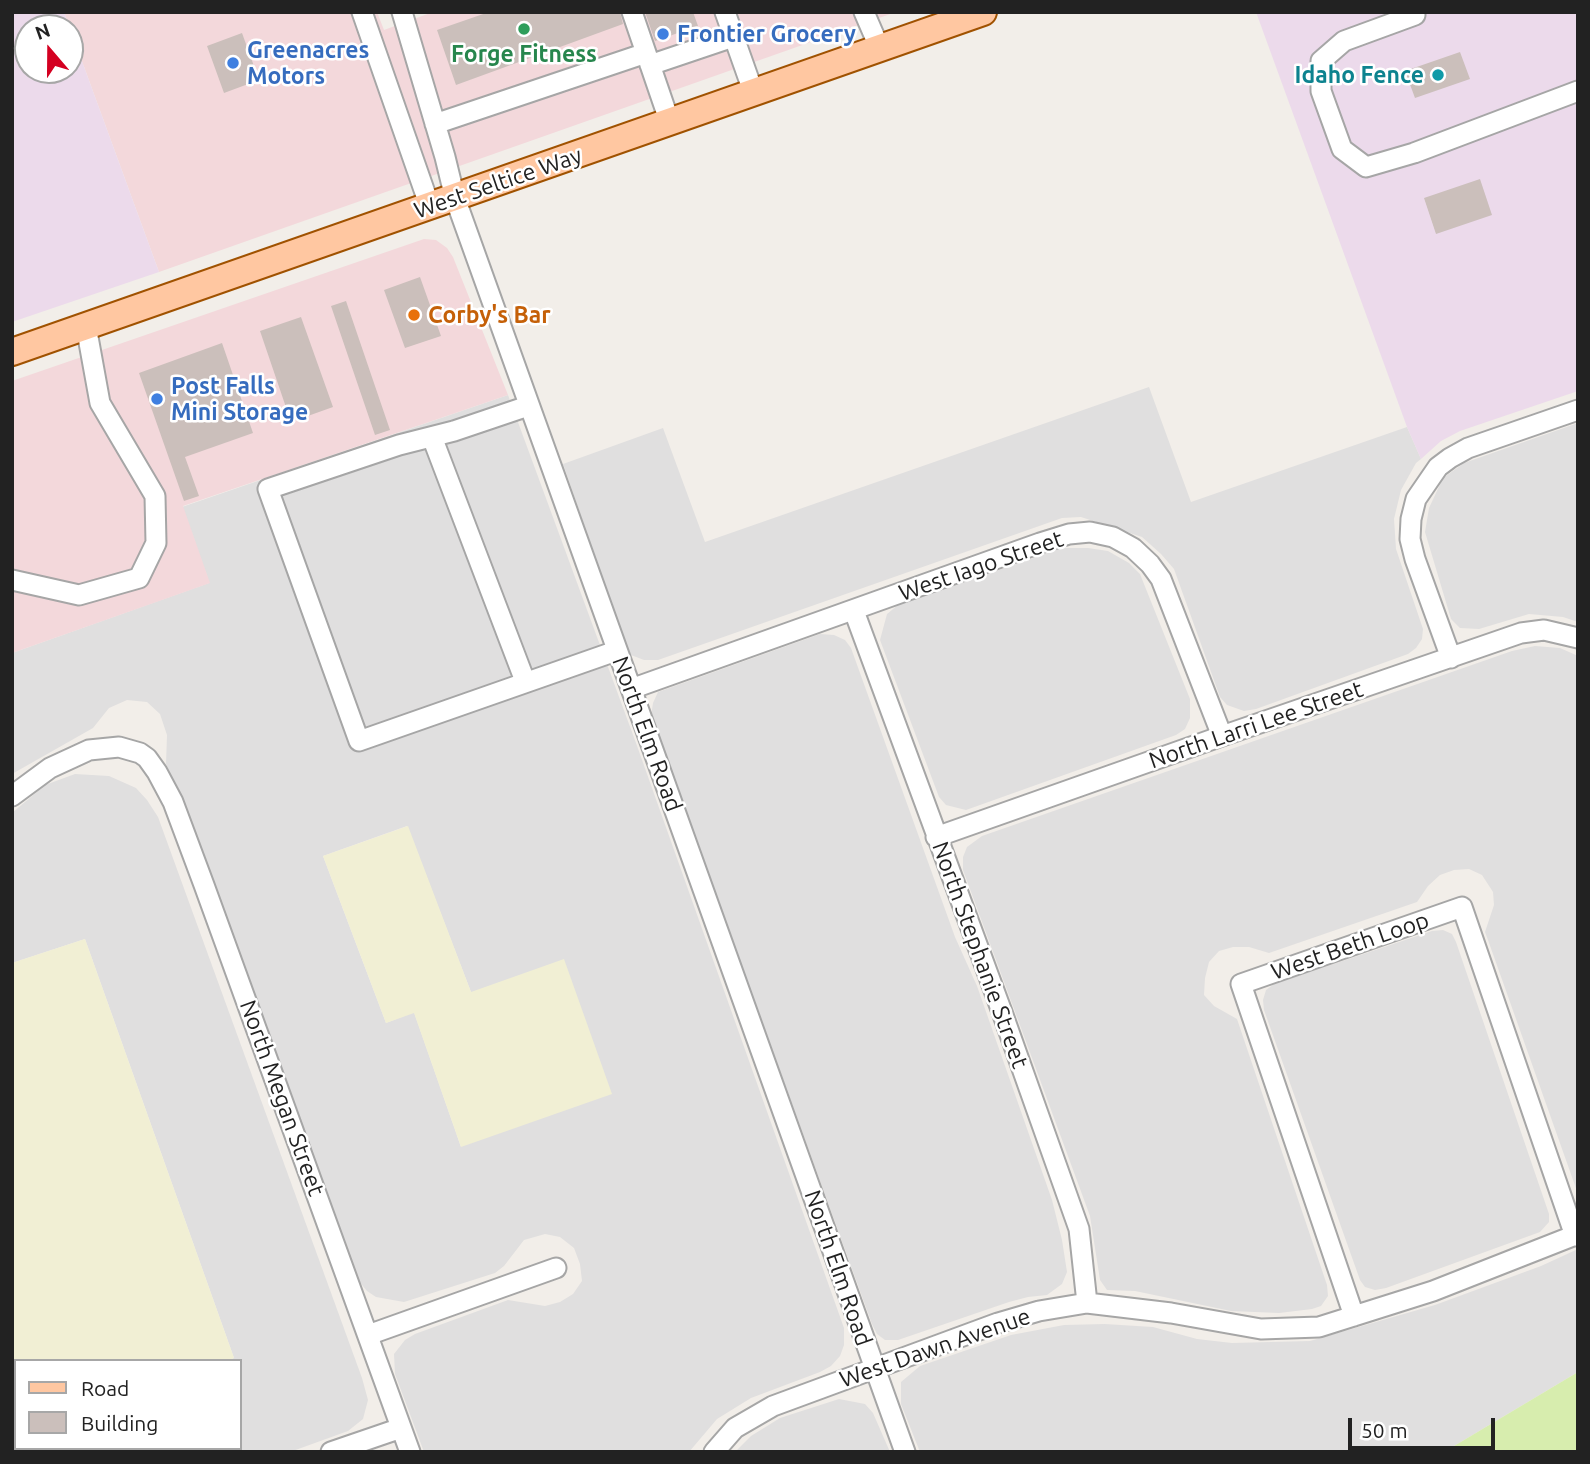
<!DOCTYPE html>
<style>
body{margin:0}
#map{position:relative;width:1590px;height:1464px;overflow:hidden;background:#f2eee9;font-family:Ubuntu,sans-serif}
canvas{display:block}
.frame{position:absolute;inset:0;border:14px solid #222;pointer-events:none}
.legend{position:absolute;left:14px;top:1359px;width:228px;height:91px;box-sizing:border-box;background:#fff;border:2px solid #a7a7a7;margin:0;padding:9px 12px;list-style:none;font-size:21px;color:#222}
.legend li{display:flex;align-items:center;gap:14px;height:35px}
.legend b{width:35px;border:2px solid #a7a7a7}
.north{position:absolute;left:14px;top:14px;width:70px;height:70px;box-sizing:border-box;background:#fff;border:2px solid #a7a7a7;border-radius:50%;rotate:340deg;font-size:19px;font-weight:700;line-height:28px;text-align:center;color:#222}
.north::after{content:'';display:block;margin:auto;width:24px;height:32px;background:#d40021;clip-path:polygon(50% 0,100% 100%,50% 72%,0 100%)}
.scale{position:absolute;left:1348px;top:1418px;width:147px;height:32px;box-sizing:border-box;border:4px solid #222;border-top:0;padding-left:9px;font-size:21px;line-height:24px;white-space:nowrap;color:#222;-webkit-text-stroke:5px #fff;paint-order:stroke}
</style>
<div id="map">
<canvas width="1590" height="1464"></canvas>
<div class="frame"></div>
<ul class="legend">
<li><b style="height:9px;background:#ffc7a1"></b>Road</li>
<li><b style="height:19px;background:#cbbfbb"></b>Building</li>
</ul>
<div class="north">N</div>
<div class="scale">50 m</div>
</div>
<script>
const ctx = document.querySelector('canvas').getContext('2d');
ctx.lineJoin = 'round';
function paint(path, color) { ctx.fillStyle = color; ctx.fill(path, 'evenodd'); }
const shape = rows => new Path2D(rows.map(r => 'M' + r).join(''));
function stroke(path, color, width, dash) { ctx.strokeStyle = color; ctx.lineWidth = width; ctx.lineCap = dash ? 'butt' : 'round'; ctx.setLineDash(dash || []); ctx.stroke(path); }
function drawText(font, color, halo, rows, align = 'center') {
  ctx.font = font + ' Ubuntu,sans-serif'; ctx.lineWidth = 5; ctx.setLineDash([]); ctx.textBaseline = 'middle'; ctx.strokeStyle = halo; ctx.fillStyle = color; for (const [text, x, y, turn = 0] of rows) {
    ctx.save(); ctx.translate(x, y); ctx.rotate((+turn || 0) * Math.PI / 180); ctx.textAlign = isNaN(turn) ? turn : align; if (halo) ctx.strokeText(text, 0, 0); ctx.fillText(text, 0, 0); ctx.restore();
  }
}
const residential = shape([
 [1149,387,1191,502,1407,427,1421,459,1416,463,1401,490,1394,519,1396,549,1423,629,1422,639,1416,648,1408,654,1256,709,1244,711,1227,705,1220,697,1174,569,1161,554,1142,537,1081,517,1062,518,658,660,644,660,631,655,626,646,563,464,663,428,705,542],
 [508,395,636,743,844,1328,844,1345,840,1356,831,1366,820,1372,751,1398,717,1419,689,1452,424,1452,395,1374,394,1354,405,1340,415,1334,508,1300,545,1306,560,1302,573,1294,582,1281,580,1264,574,1248,560,1237,545,1234,524,1240,504,1266,495,1273,404,1302,376,1297,367,1291,358,1280,193,827,166,764,167,735,160,714,147,702,127,700,109,708,93,728,12,774,12,653,209,583,182,507],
 [407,826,471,992,461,1147,414,1012,386,1023,323,856],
 [1578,423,1578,622,1563,617,1529,614,1479,629,1460,628,1451,619,1425,532,1429,508,1443,478,1464,463],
 [1062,548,1088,548,1108,551,1129,563,1140,574,1190,699,1190,718,1185,729,1176,735,966,810,946,805,939,797,880,640,887,614,898,605],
 [820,634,834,635,845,640,851,648,955,937,977,986,1052,1200,1062,1240,1067,1272,1062,1284,1047,1295,1028,1297,1009,1302,898,1340,885,1340,877,1334,872,1324,651,716,653,703,658,692],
 [1535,646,1560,648,1578,656,1578,1194,1488,940,1485,932,1494,905,1493,892,1482,875,1469,869,1454,870,1440,875,1428,886,1417,902,1269,953,1249,947,1233,947,1219,951,1209,962,1205,978,1204,995,1214,1006,1237,1019,1327,1285,1328,1296,1321,1306,1312,1309,1279,1313,1231,1311,1135,1291,1107,1290,1100,1280,1090,1216,963,870,963,857,967,847,982,836,1512,651],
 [75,774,109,776,136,788,147,800,158,817,362,1378,368,1400,363,1419,348,1431,290,1452,12,1452,12,1434,16,1433,16,1448,240,1448,240,1361,227,1361,234,1358,85,939,12,963,12,813,45,785],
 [1443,930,1452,934,1456,942,1549,1214,1549,1222,1540,1232,1386,1288,1375,1290,1365,1287,1360,1280,1264,1010,1263,1000,1266,990,1274,984,1432,931],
 [1578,1249,1578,1372,1444,1452,920,1452,901,1404,901,1382,920,1366,1011,1335,1064,1325,1105,1324,1153,1327,1197,1339,1232,1343,1310,1341,1435,1305,1541,1266],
 [839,1399,865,1404,873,1413,890,1452,735,1452,751,1436,780,1418]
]);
const commercial = shape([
 [64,12,377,12,384,30,433,12,896,12,159,272],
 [424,239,436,240,447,248,453,257,508,395,183,506,210,583,12,653,12,381]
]);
const industrial = shape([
 [12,12,64,12,159,272,12,322],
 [28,28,70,28,70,70,28,70],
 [1256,12,1578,12,1578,391,1460,431,1441,441,1421,459,1407,427]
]);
const farmland = shape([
 [408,826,471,992,564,959,612,1094,461,1147,414,1013,386,1023,323,856],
 [85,939,234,1358,227,1361,16,1361,16,1433,12,1434,12,963]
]);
const grass = shape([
 [1578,1372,1578,1452,1444,1452]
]);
const building = shape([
 [489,12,620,12,623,24,456,85,437,30],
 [645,12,693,12,698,26,655,41],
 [242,33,259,80,224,93,207,46],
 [1460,52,1470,79,1415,98,1405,71],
 [1480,179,1492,215,1436,234,1424,198],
 [420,277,441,336,405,348,384,290],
 [346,301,390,430,375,435,331,306],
 [301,317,333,407,291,422,260,331],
 [222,343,253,433,185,457,199,496,184,501,139,373]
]);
const minor = shape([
 [362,12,430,207],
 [402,12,445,157,455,198,905,1452],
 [632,12,670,123],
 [725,12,754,94],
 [864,12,880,49],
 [1414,12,1415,15,1344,41,1321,61,1321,91,1342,149,1366,167,1414,153,1578,91],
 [650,65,733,37],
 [435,124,646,53],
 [528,406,454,431,399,445,268,489,359,741,616,651],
 [432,437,525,681],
 [12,580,79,595,139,578,156,543,155,496,100,403,86,326],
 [854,611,1002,1012,1079,1229,1087,1303],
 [1451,658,1415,559,1410,539,1411,519,1416,499,1438,467,1450,458,1468,448,1578,410],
 [631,689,1040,543,1069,534,1090,532,1113,537,1133,548,1150,564,1161,579,1222,736],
 [12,796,50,768,89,750,119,747,140,753,147,758,157,772,173,802,204,885,410,1452],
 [936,837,1222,736,1521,633,1544,630,1578,638],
 [1354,1316,1241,984,1462,907,1575,1236],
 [368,1335,556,1268],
 [331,1452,401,1428],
 [714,1452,735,1428,773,1406,998,1323,1039,1311,1087,1303,1171,1313,1261,1329,1319,1327,1433,1291,1578,1234]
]);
const major = shape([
 [12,352,983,12]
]);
const markers = [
 [524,29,7,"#2e9e5b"],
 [663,34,7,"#3f7fe0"],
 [233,63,7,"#3f7fe0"],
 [1438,75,7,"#0f9aa8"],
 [414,315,7,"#e8710a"],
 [157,399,7,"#3f7fe0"]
];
const shopNames = [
 ["Frontier Grocery",677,34],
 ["Greenacres",247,50],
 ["Motors",247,76],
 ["Post Falls",171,386],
 ["Mini Storage",171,412]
];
const leisureNames = [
 ["Forge Fitness",524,54]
];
const cultureNames = [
 ["Idaho Fence",1424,75]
];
const streetNames = [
 ["West Seltice Way",498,183,-19],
 ["West Iago Street",981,566,-19],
 ["North Larri Lee Street",1256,725,-19],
 ["North Elm Road",647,734,70],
 ["West Beth Loop",1350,946,-19],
 ["North Stephanie Street",980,955,70],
 ["North Megan Street",282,1098,70],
 ["North Elm Road",838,1268,71],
 ["West Dawn Avenue",935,1348,-19]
];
const foodNames = [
 ["Corby's Bar",428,315]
];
paint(residential, '#e0dfdf');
paint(commercial, '#f3d8db');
paint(industrial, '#ecdaeb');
paint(farmland, '#f1efd4');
paint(grass, '#d7edae');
paint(building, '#cbbfbb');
stroke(minor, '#a6a6a6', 23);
stroke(major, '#a05200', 30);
stroke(minor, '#fff', 19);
stroke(major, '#ffc7a1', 26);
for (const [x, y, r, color] of markers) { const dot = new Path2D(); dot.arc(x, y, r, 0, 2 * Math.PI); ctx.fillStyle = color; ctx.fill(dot); stroke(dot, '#fff', 2.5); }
drawText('bold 23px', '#366cbe', '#fff', shopNames, 'left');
drawText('bold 23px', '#27864d', '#fff', leisureNames);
drawText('bold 23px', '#0d838f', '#fff', cultureNames, 'right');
drawText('23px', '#222', '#fff', streetNames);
drawText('bold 23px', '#c56008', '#fff', foodNames, 'left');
</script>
